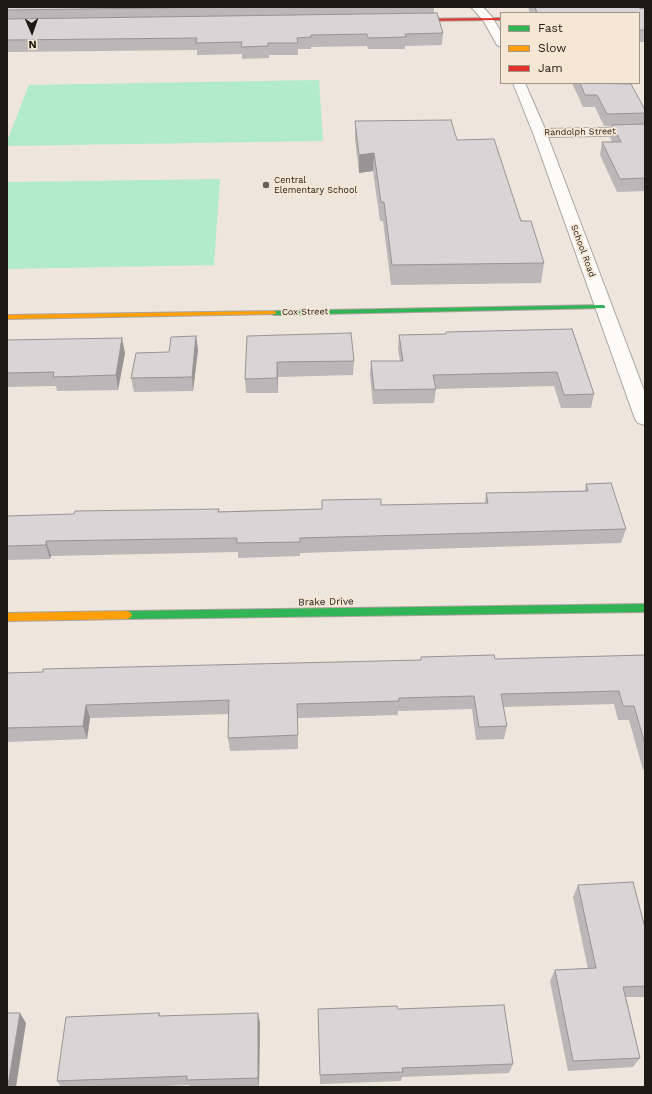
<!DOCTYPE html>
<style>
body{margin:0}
#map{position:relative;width:652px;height:1094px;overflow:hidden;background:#eee5dc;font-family:"Work Sans",sans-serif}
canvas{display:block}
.frame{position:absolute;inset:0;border:8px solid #1f1913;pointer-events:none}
.legend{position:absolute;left:500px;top:12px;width:140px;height:72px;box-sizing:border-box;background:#f6e6d4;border:1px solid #a09487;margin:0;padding:5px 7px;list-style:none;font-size:12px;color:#1f1913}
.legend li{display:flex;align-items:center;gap:8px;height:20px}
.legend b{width:20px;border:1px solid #a09487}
.north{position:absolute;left:12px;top:12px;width:40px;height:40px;-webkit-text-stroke:3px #f6e6d4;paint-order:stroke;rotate:178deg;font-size:11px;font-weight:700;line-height:16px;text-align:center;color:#1f1913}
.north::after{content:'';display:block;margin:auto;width:14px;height:18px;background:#1f1913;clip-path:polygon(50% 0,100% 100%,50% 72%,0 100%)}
</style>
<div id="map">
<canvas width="652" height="1094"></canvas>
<div class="frame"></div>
<ul class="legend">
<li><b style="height:5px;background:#30b455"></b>Fast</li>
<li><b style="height:5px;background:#ff9f0a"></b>Slow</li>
<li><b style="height:5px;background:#e5322d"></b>Jam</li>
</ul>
<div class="north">N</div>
</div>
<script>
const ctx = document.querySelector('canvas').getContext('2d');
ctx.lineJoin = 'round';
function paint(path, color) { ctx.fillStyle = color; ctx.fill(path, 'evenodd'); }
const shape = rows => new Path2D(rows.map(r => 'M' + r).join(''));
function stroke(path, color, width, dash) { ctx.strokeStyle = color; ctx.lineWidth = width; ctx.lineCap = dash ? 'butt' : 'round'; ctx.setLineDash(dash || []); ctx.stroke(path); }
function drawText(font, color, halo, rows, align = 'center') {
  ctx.font = font + ' "Work Sans",sans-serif'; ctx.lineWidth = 3.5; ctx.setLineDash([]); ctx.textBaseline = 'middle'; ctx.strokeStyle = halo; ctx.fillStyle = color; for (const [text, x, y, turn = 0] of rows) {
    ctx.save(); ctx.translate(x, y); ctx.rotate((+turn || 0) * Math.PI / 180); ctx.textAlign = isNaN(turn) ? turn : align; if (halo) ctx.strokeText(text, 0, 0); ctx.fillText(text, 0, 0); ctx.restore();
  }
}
const green = shape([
 [319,80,323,141,7,146,7,141,29,85],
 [220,179,214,265,7,269,7,182]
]);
const street = shape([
 [471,7,483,7,492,17,501,32,501,47,497,45,483,20,471,7],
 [513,83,525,83,545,129,645,127,645,135,548,137,645,393,645,425,638,423,635,419,533,133,513,83]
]);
const fast = shape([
 [603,305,605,306,605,308,274,315,270,313,274,311,603,305],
 [645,604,645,612,127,619,124,618,122,615,124,612,127,611,645,604]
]);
const slow = shape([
 [274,311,276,312,276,314,7,319,7,315,274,311],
 [127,611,130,612,132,615,130,618,127,619,7,621,7,613,127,611]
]);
const jam = shape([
 [501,18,501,20,408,21,406,20,408,19,501,18]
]);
const wall = shape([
 [7,7,434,7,434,13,443,33,442,45,405,46,405,49,368,49,367,46,311,47,311,49,298,49,298,55,269,55,269,58,242,59,242,54,197,55,197,50,7,52],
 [528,7,640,7,640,9,645,8,645,42,639,42,639,13,530,13],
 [572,83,612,83,645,110,645,120,644,124,645,124,645,191,617,192,600,155,602,142,612,142,610,137,612,126,604,126,595,107,583,107],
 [355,121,457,140,521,221,544,263,541,283,391,285,383,221,380,221,373,171,359,173,355,139],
 [572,329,594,394,591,408,561,408,554,386,436,389,434,403,373,404,370,375,371,361,400,361,398,349,399,335,445,334,446,332],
 [196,336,198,350,193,391,134,392,131,378,169,352],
 [247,336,354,361,353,375,278,377,278,393,246,393,245,379],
 [7,340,125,353,118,390,57,391,56,386,7,387],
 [586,484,626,529,621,543,300,553,300,556,238,558,238,552,51,556,50,559,7,560,7,516,322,509,322,500,381,505,485,503,486,493,585,491],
 [645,655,645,770,643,770,629,720,618,720,614,704,503,707,507,726,504,739,476,740,472,709,398,711,398,715,298,718,298,749,230,751,228,738,229,714,90,718,87,739,7,742,7,673,421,660,421,657,495,659],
 [578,885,645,928,645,997,626,997,640,1058,633,1067,568,1071,550,981,555,970,588,969,573,897],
 [318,1009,398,1009,513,1064,509,1073,402,1077,401,1081,320,1084],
 [159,1013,160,1016,260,1023,259,1087,189,1087,189,1085,142,1087,61,1087,57,1081]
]);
const shadedWall = shape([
 [374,153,373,171,359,173,359,155],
 [196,336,198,350,193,391,192,377],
 [122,338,125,353,118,390,116,375],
 [277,362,278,377,278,393,277,378],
 [46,541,51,556,50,559,46,545],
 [86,705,90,718,87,739,83,726],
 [20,1013,26,1023,16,1087,9,1087,8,1085],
 [258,1013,260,1023,259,1087,258,1078]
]);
const building = shape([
 [7,7,229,7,7,10,7,7],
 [535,7,640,7,640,9,645,8,645,30,639,30,639,13,537,13,535,7],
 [437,13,443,33,405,34,406,37,368,38,367,34,311,35,311,37,297,38,298,43,268,43,268,46,241,47,242,42,196,43,197,38,7,40,7,19,437,13],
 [580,83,631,84,645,110,645,113,607,114,597,95,585,95,580,83],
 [451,120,457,140,494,139,521,221,531,221,544,263,392,265,384,202,381,202,374,153,359,155,355,121,451,120],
 [645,124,645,178,620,179,602,142,621,142,612,125,645,124],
 [572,329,594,394,564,395,557,372,433,375,436,389,374,390,371,361,403,361,399,335,446,334,446,332,572,329],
 [351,333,354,361,277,362,277,378,245,379,247,336,351,333],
 [196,336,192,377,131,378,136,353,169,352,171,337,196,336],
 [122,338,116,375,53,377,54,372,7,373,7,340,122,338],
 [611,483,626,529,300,538,300,542,237,543,237,538,46,541,46,545,7,546,7,516,74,514,75,511,219,509,218,512,322,509,322,500,381,499,381,505,488,503,486,493,588,491,586,484,611,483],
 [494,655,495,659,645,655,645,744,634,706,623,706,619,691,501,694,507,726,479,727,474,696,399,698,399,701,297,704,298,735,228,738,229,700,86,705,83,726,7,728,7,673,43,672,43,669,421,660,421,657,494,655],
 [633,882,645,928,645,986,623,987,640,1058,573,1061,555,970,596,968,578,885,633,882],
 [504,1005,513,1064,402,1068,403,1072,320,1075,318,1009,397,1006,398,1009,504,1005],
 [7,1013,20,1013,8,1085,7,1085,7,1013],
 [159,1013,159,1016,258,1013,258,1078,187,1080,187,1076,57,1081,66,1017,159,1013]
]);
const markers = [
 [266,185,4,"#676059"]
];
const farStreetnames = [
 ["Randolph Street",580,132,-1],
 ["School Road",583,251,70],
 ["Cox Street",305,312,-1]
];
const farPoinames = [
 ["Central",274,180],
 ["Elementary School",274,190]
];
const streetNames = [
 ["Brake Drive",326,602,-1]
];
paint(green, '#b2ebcb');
stroke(street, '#aba49d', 2);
stroke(fast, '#aba49d', 2);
stroke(slow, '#aba49d', 2);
stroke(jam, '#aba49d', 2);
paint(street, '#fcfbfa');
paint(fast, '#30b455');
paint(slow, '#ff9f0a');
paint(jam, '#e5322d');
paint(wall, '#bbb6b7');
paint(shadedWall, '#989495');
paint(building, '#d9d4d5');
stroke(building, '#989495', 1);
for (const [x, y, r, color] of markers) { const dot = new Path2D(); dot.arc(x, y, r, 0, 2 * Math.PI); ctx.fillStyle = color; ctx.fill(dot); stroke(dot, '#f6e6d4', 1.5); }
drawText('9px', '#1f1913', '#f6e6d4', farStreetnames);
drawText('9px', '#1f1913', '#f6e6d4', farPoinames, 'left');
drawText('10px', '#1f1913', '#f6e6d4', streetNames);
</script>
